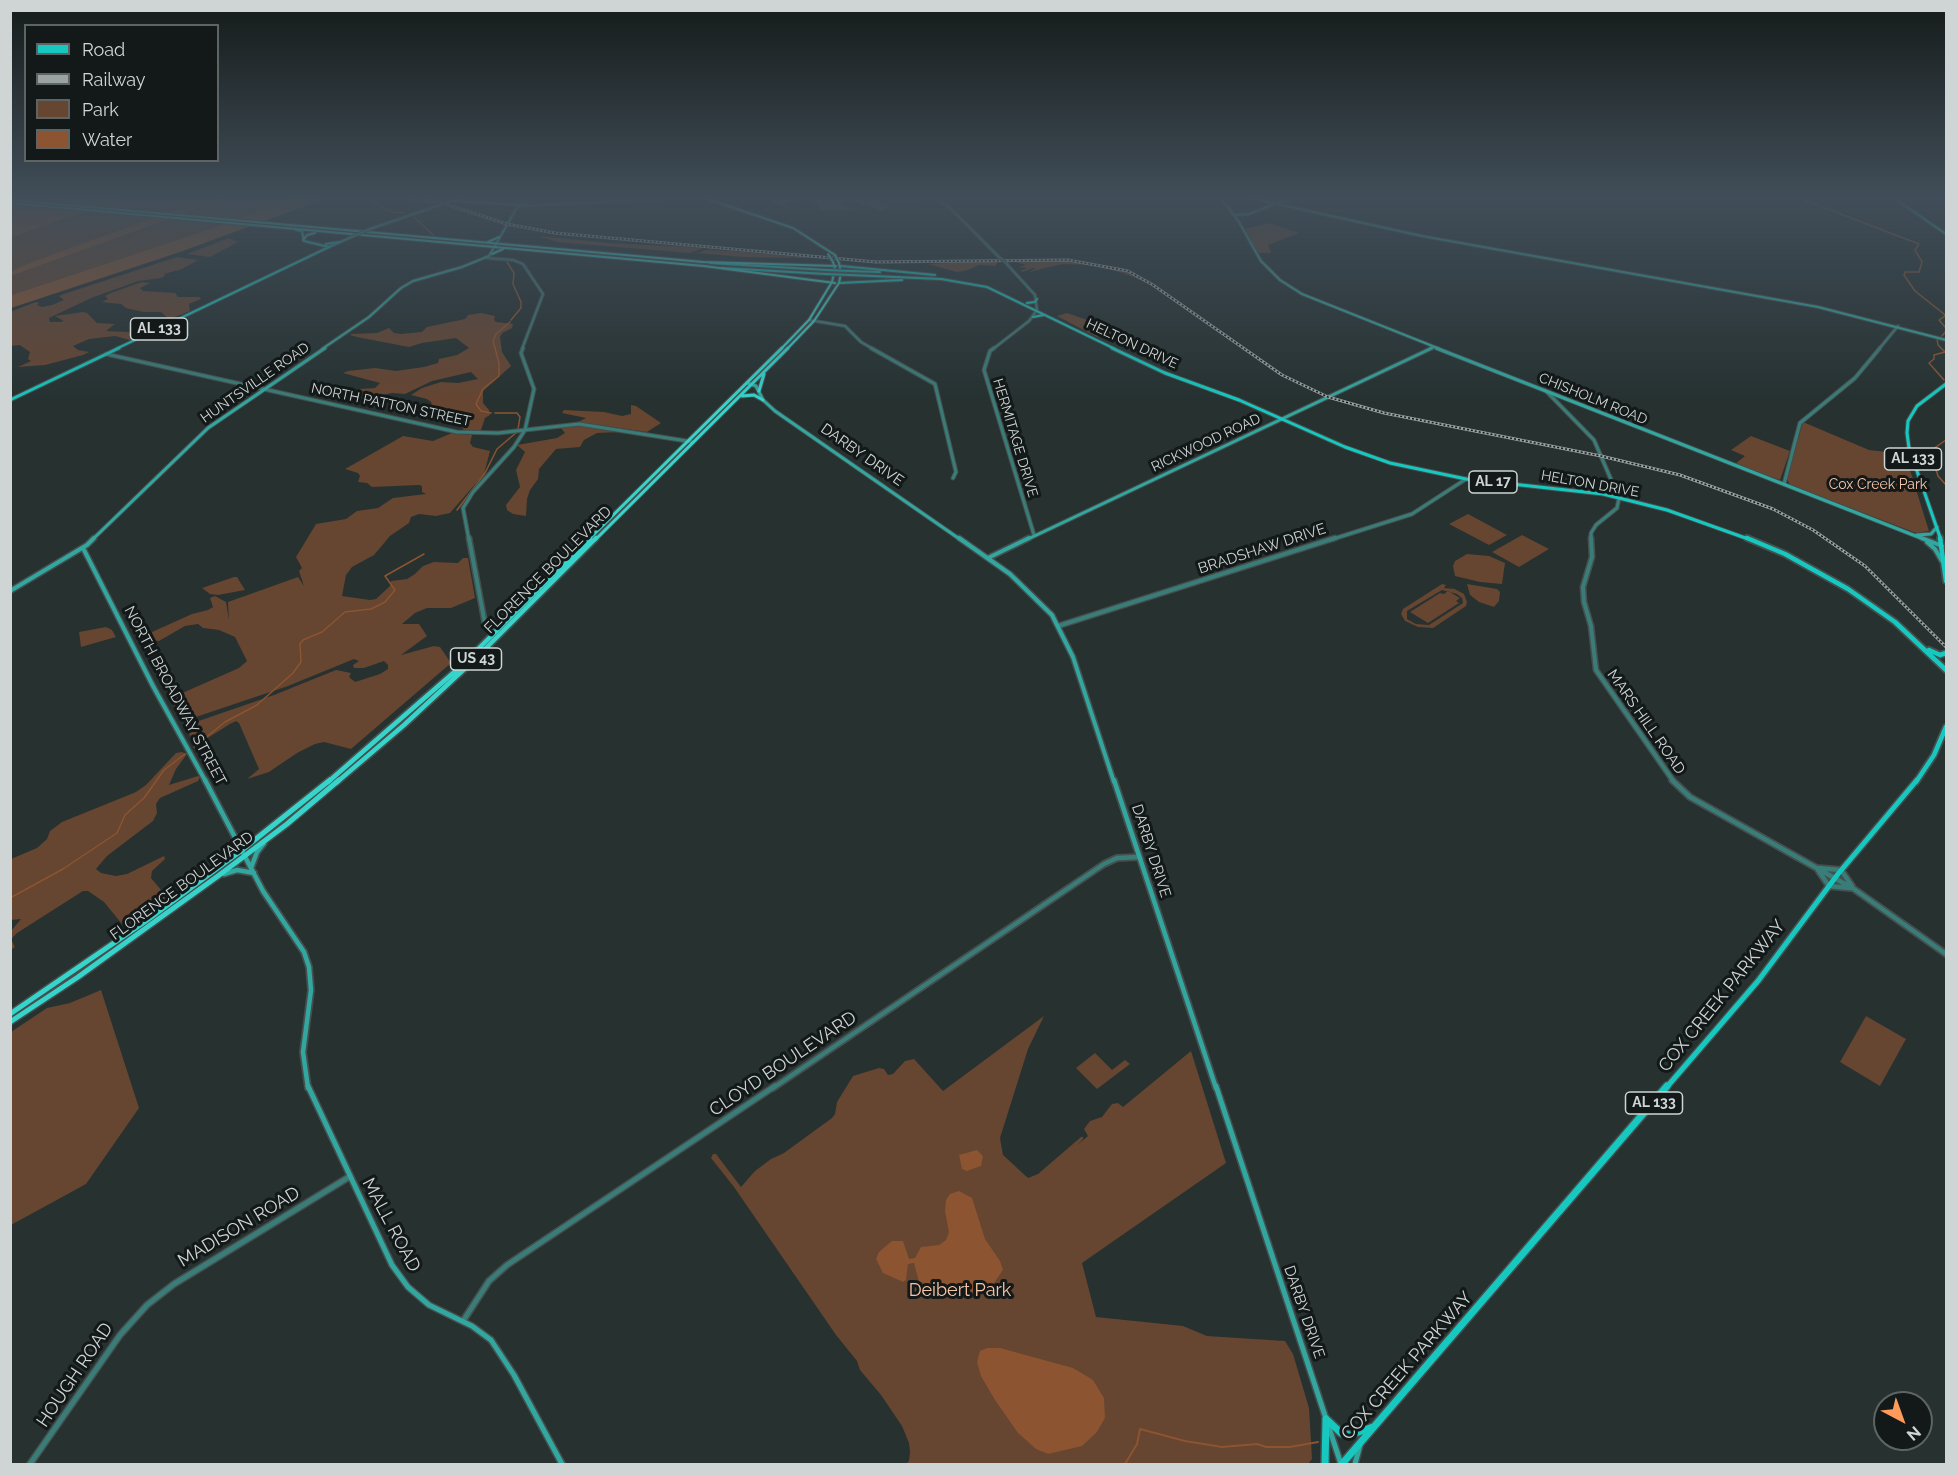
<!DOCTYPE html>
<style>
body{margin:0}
#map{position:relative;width:1957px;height:1475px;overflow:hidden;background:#263130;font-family:Raleway,sans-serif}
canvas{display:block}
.frame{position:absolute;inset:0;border:12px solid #ced5d4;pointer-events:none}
.legend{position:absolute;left:24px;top:24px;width:195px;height:138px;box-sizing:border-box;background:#131818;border:2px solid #5e6463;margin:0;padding:8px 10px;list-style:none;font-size:18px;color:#ced5d4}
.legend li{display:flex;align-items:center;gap:12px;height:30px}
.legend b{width:30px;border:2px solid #5e6463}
.north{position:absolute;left:1873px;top:1391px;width:60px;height:60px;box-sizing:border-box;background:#131818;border:2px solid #5e6463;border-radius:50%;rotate:139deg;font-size:16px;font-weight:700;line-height:24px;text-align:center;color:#ced5d4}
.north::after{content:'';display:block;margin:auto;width:21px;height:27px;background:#ff9b5a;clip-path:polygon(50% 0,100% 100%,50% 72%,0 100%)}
</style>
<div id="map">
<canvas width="1957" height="1475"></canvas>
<div class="frame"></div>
<ul class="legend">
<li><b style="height:8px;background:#16c8bf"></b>Road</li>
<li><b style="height:8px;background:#9aa3a2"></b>Railway</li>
<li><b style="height:16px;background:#664531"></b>Park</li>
<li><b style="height:16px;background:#8c5430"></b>Water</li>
</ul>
<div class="north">N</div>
</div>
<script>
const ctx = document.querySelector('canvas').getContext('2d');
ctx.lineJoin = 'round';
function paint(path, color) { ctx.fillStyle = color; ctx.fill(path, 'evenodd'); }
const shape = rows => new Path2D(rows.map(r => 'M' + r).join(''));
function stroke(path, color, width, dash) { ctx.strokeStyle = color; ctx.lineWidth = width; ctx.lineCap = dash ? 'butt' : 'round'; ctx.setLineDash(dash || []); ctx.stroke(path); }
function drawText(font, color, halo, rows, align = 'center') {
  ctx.font = font + ' Raleway,sans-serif'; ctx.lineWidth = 6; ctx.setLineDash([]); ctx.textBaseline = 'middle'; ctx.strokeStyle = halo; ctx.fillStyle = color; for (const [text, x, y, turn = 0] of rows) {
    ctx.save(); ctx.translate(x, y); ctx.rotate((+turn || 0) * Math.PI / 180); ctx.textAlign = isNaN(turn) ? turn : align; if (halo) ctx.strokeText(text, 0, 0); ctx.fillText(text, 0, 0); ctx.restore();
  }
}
const green = shape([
 [123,198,216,198,156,217,11,271,11,238],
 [228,198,293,198,219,226,11,295,11,276],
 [767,198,884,198,879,203,890,204,883,211,851,201,834,202,855,210,819,210,818,205,805,199,783,203,794,209,777,204],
 [1269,223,1299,233,1268,245,1271,253,1258,253,1245,229],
 [538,236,610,243,703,248,690,253,557,242],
 [229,238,238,242,210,257,187,254],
 [706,250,729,251,818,258,743,257,698,253],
 [177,257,198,260,182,269,164,274,165,276,161,278,138,281,91,298,49,318,50,322,60,322,64,321,55,316,83,312,87,313,97,323,115,324,106,331,127,332,138,334,140,337,130,340,115,336,89,339,73,346,78,350,89,352,83,355,45,365,18,367,31,361,28,359,30,352,20,345,11,346,10,312,36,302,39,303,37,305,42,307,52,305,64,300,59,296,64,294],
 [1051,259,1111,267,1135,275,1153,285,1123,273,1092,265,1062,264,1029,272,1035,269,1033,268,1023,272,1020,271,1027,268,1019,267,1026,265,1009,260],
 [992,261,997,262,996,266,979,265,968,270,957,272,928,264],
 [142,282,150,283,140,288,143,291,175,293,178,297,199,297,201,299,189,304,190,311,169,319,161,312,143,312,126,308,121,304,102,302,108,299,105,296,111,293],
 [481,313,495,316,494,320,496,322,513,324,512,328,502,333,500,337,502,352,511,366,483,391,483,403,489,410,490,415,485,418,481,430,464,431,461,424,433,410,431,402,427,399,411,395,422,388,441,382,458,383,478,379,471,372,432,381,405,394,392,393,363,399,347,395,360,389,375,388,380,383,343,373,348,371,375,368,396,371,424,367,438,363,439,359,457,355,469,348,456,338,422,343,409,347,357,337,350,335,352,334,377,333,389,328,394,333,401,334,422,332,427,327,465,319,468,315],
 [1067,313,1093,322,1111,332,1097,337,1057,316],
 [631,405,636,406,661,423,647,432,578,422,586,418,562,413,564,410,604,412,622,416,631,414],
 [1803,422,1869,450,1905,454,1929,531,1916,533,1790,485,1787,479],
 [560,427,581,426,622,432,597,433,584,440,580,447,556,449,539,469,538,479,530,490,527,499,526,516,513,514,507,510,506,505,520,487,516,470,525,452,517,445,557,438,565,433],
 [452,433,472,435,470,443,473,447,490,451,484,474,450,513,436,516,419,514,411,517,409,523,390,536,374,555,352,567,346,575,342,596,370,600,376,599,390,586,391,581,407,579,415,574,423,566,434,562,458,563,463,558,468,558,475,598,451,608,427,608,415,613,402,624,419,624,427,636,401,655,434,646,440,647,451,663,351,749,324,742,315,744,297,753,269,772,247,779,259,769,239,723,236,721,230,724,198,744,194,744,186,727,190,724,274,695,336,670,351,673,349,677,355,682,380,674,388,669,388,665,384,661,364,668,354,668,353,665,359,661,354,659,288,686,181,722,171,698,239,668,247,661,235,637,219,630,203,628,198,624,185,626,159,641,150,640,152,632,192,614,208,610,213,607,210,598,215,596,226,602,229,620,228,602,298,577,304,586,299,571,302,568,296,557,316,524,346,519,357,511,378,508,393,498,426,494,422,492,422,486,419,485,372,487,367,483,358,482,360,476,358,473,345,469,403,436,433,441],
 [1751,436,1790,451,1780,480,1735,464,1745,456,1731,450],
 [1468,514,1507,535,1489,545,1449,524],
 [1522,535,1549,549,1519,567,1492,552],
 [1467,554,1489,556,1505,563,1502,584,1480,582,1455,576,1453,566,1455,561],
 [234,577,237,577,245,590,218,595,210,594,202,588],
 [1442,584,1446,585,1444,588,1454,589,1447,585,1464,594,1467,602,1466,606,1433,628,1418,627,1405,621,1401,614,1403,609],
 [1442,590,1457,594,1462,598,1463,603,1429,625,1416,624,1407,619,1407,611],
 [1467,584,1497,589,1500,592,1499,601,1494,607,1479,602,1470,595],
 [1448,591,1460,598,1456,601,1459,603,1428,623,1410,612,1440,593,1444,594],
 [106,627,112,630,116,637,81,647,79,632],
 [182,752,187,754,176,769,169,785,198,776,200,777,198,781,160,798,156,804,157,813,153,821,107,856,96,869,101,873,116,876,127,874,164,856,165,859,152,871,151,878,167,897,129,923,122,924,104,902,88,891,83,891,17,933,11,939,15,947,11,950,11,931,21,919,11,920,11,859,37,848,47,839,50,831,62,822,136,792,146,785,176,753],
 [101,990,139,1108,86,1184,11,1225,11,1032,47,1008,70,1003],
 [1044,1016,1028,1049,1000,1138,1003,1155,1028,1178,1038,1174,1081,1137,1083,1137,1083,1139,1077,1145,1088,1136,1084,1129,1090,1121,1102,1117,1112,1104,1118,1103,1123,1107,1191,1051,1226,1163,1082,1263,1096,1317,1183,1326,1207,1336,1285,1341,1293,1354,1309,1408,1312,1459,1308,1464,906,1464,909,1461,910,1452,909,1443,902,1426,881,1395,860,1370,857,1361,836,1335,734,1187,711,1158,713,1154,716,1154,741,1187,755,1171,771,1159,784,1153,832,1118,835,1114,837,1102,853,1076,879,1068,884,1069,888,1075,893,1074,905,1061,914,1059,943,1091],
 [1866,1016,1906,1039,1880,1086,1840,1062],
 [1095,1053,1112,1070,1125,1060,1130,1064,1097,1089,1076,1068]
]);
const water = shape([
 [11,198,123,198,11,238],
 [216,198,228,198,11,276,11,271,35,261,164,214],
 [293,198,327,198,180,252,11,308,11,295,219,226],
 [977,1150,983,1156,981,1166,967,1171,962,1169,959,1155],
 [959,1191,972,1198,985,1239,1000,1261,1003,1270,994,1283,977,1292,966,1292,919,1282,914,1263,908,1264,906,1280,903,1282,883,1273,876,1259,879,1252,892,1241,903,1241,909,1259,915,1258,921,1247,939,1245,946,1240,949,1232,945,1211,946,1200,950,1194],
 [987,1348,1000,1348,1073,1368,1093,1380,1104,1398,1105,1418,1097,1432,1082,1446,1048,1454,1036,1449,1018,1433,995,1400,981,1376,977,1362,980,1351]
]);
const streamFar1 = shape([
 [370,198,390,212,404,213],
 [1799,198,1919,244,1915,250,1922,262,1919,272,1905,272,1904,275,1915,291,1944,314,1945,316,1939,320,1946,328],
 [414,217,433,235],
 [507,262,514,273,513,284,521,302,521,308,511,320],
 [1942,336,1946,331],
 [1937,339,1938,345,1945,352,1934,355,1934,359,1929,363,1944,380],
 [491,413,481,411,476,404,483,389,499,376,499,363,493,341,496,334,510,322],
 [495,413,517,413,520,417,518,429],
 [1946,440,1930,451,1938,476,1946,485],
 [457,510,485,473,497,449,517,432],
 [194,747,225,722,257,705,293,673,301,662,300,644,303,640,322,632,345,612,371,609,385,602,395,590,385,576,424,554],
 [10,898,63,869,117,833,125,815,144,798,164,770,185,754]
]);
const stream = shape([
 [1125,1464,1137,1444,1140,1429,1185,1441,1222,1447,1257,1444,1266,1447,1290,1447,1318,1442]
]);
const tertiaryFar4 = shape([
 [892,198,911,200,928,198],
 [933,198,948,206,998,256],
 [525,206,679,198],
 [487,258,513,260,523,264,543,294,522,349],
 [809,320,845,326,861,342,873,349],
 [993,349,1029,321,1037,310,1035,295,1005,262],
 [1879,349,1898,326]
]);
const tertiaryFar3 = shape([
 [871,348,935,384,956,472,953,478],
 [994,348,990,351,984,370,1034,535],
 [106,354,457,432,498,433,579,424,693,442],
 [1546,391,1594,440,1619,498,1617,508,1596,525,1591,533,1591,540],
 [1784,484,1800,423,1855,378,1880,348],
 [469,540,463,508,473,492,514,447,525,430,534,389,521,353,523,348],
 [1330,540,1412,514,1466,479]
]);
const tertiaryFar2 = shape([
 [469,538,485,624,486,627,498,632],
 [1591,538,1592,557,1583,587,1584,602,1591,626,1596,670,1674,782],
 [1058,626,1335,538]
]);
const tertiaryFar1 = shape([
 [1672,780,1690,797,1854,889,1946,954],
 [1817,868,1841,870,1852,886],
 [1818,870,1829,886,1850,888],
 [773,1088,1104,864,1117,858,1139,857]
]);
const tertiary = shape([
 [463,1321,489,1281,507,1265,775,1086],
 [30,1464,120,1335,147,1305,174,1284,349,1177]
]);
const secondaryFar4 = shape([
 [1221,198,1239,222,1261,261,1280,280,1302,294,1440,349],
 [1250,198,1422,236,1818,307,1946,340],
 [454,201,519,205],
 [521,204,525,204,526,205,518,206,521,204],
 [1235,215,1249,214,1290,198],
 [370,229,460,198],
 [329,247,347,239],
 [322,349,369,317,401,288,413,281,462,267,489,256,518,206],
 [1429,349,1433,347]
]);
const secondaryFar3 = shape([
 [1436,348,1926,540],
 [747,383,756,386,763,400,775,411,961,540],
 [1917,535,1931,534,1937,527],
 [92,540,208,428,325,348],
 [1026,540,1432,348]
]);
const secondaryFar2 = shape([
 [959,538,1010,574,1052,615,1073,657,1114,782],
 [1922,538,1942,546],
 [1927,542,1935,549,1942,561],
 [83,548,153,686,206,782],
 [988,558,1029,538],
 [10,591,87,545,94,538]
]);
const secondaryFar1 = shape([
 [205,780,263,891,304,952,309,967,311,990,303,1052,308,1088],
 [1114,780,1216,1088],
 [251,868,257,852,264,843],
 [224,874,237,870,254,873]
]);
const secondary = shape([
 [308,1086,392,1265,408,1287,429,1305,472,1326,491,1340,514,1375,562,1464],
 [1216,1086,1341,1464],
 [1355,1464,1360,1445]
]);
const primaryFar4 = shape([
 [1894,198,1946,234],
 [296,230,302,231,304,241,329,247],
 [326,244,340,242],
 [710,263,827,270],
 [841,266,935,275],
 [722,268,826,274],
 [850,271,880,272],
 [850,275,941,279,987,287,1115,349],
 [839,283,902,280],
 [1027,303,1035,302,1037,299],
 [1033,317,1044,315],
 [116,349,329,247]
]);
const primaryFar3 = shape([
 [1112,348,1165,373,1239,400,1345,447,1390,463,1466,479,1603,494,1667,510,1751,540],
 [10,400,119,348],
 [1941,540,1909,448,1907,433,1908,421,1917,406,1946,384]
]);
const primaryFar2 = shape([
 [1747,538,1785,554,1848,589,1895,622,1946,670],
 [1940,538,1946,581],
 [1929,650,1940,655,1946,653],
 [1916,782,1934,755,1946,727]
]);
const primaryFar1 = shape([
 [1666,1088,1758,981,1838,874,1917,780]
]);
const primary = shape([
 [1326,1419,1341,1433,1350,1435,1373,1427],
 [1325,1464,1326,1419],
 [1342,1464,1667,1086]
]);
const trunkFar3 = shape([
 [705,198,793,228,835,255],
 [10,200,703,262,836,266],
 [10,203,704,266,835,283],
 [303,240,307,235,315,233],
 [488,242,499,237],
 [492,254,503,249],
 [781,349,809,320,832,282,835,269,833,262],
 [787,349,814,321,839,283,841,273,839,263]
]);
const trunkFar2 = shape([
 [759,391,764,374],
 [742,396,754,395,763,400],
 [588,540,782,348],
 [595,540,788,348]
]);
const trunkFar1 = shape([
 [328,782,459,668,590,538],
 [337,782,404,725,475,659,596,538]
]);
const trunk = shape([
 [10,1014,146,921,242,850,330,780],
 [10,1022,78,977,218,876,287,824,339,780]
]);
const rail = shape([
 [406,198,433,202],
 [427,198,507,224,555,233,876,262,1068,260,1128,271,1153,285,1282,375,1328,397,1384,413,1601,456,1680,475,1773,509,1813,530,1865,566,1946,647]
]);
const tertiaryBridge = shape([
 [998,256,1005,262]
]);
const secondaryBridge = shape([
 [347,239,370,229]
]);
const primaryBridge = shape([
 [827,270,850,271],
 [826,274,850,275]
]);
const trunkBridge = shape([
 [828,254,833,262],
 [835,255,839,263]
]);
const shields = [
 [159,329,57],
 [1913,459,57],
 [1493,482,48],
 [476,659,51],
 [1654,1103,57]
];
const shieldNames = [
 ["AL 133",159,329],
 ["AL 133",1913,459],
 ["AL 17",1493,482],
 ["US 43",476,659],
 ["AL 133",1654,1103]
];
const farStreetnames = [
 ["HELTON DRIVE",1132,344,25],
 ["HUNTSVILLE ROAD",255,383,-35],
 ["CHISHOLM ROAD",1593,399,22],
 ["NORTH PATTON STREET",391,405,12],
 ["HERMITAGE DRIVE",1015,438,73],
 ["RICKWOOD ROAD",1206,443,-25],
 ["HELTON DRIVE",1590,484,10]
];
const farParknames = [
 ["Cox Creek Park",1878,485]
];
const streetNames = [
 ["DARBY DRIVE",862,455,35],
 ["BRADSHAW DRIVE",1262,549,-18],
 ["FLORENCE BOULEVARD",548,570,-45],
 ["NORTH BROADWAY STREET",175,696,62],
 ["MARS HILL ROAD",1646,722,55],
 ["DARBY DRIVE",1151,851,72],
 ["FLORENCE BOULEVARD",182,886,-36],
 ["DARBY DRIVE",1304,1312,71]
];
const nearStreetnames = [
 ["COX CREEK PARKWAY",1722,996,-51],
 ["CLOYD BOULEVARD",783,1064,-34],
 ["MALL ROAD",391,1225,62],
 ["MADISON ROAD",239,1227,-31],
 ["COX CREEK PARKWAY",1407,1366,-49],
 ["HOUGH ROAD",75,1375,-56]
];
const nearParknames = [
 ["Deibert Park",960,1291]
];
paint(green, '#664531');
paint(water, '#8c5430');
stroke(streamFar1, '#8c5430', 1.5);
stroke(stream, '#8c5430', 2);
stroke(tertiaryFar4, '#444f4e', 4);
stroke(tertiaryFar3, '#444f4e', 5);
stroke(tertiaryFar2, '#444f4e', 7);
stroke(tertiaryFar1, '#444f4e', 8);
stroke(tertiary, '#444f4e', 8);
stroke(secondaryFar4, '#444f4e', 4);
stroke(secondaryFar3, '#444f4e', 5);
stroke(secondaryFar2, '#444f4e', 7);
stroke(secondaryFar1, '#444f4e', 8);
stroke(secondary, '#444f4e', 8);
stroke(primaryFar4, '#444f4e', 4);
stroke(primaryFar3, '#444f4e', 5);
stroke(primaryFar2, '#444f4e', 8);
stroke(primaryFar1, '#444f4e', 8);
stroke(primary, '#444f4e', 10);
stroke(trunkFar3, '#444f4e', 4);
stroke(trunkFar2, '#444f4e', 5);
stroke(trunkFar1, '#444f4e', 8);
stroke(trunk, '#444f4e', 8);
stroke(tertiaryFar4, '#3a7c77', 2);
stroke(tertiaryFar3, '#3a7c77', 3);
stroke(tertiaryFar2, '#3a7c77', 4);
stroke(tertiaryFar1, '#3a7c77', 4.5);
stroke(tertiary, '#3a7c77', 5);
stroke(secondaryFar4, '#31a79f', 2);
stroke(secondaryFar3, '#31a79f', 3);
stroke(secondaryFar2, '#31a79f', 4);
stroke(secondaryFar1, '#31a79f', 4.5);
stroke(secondary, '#31a79f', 5);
stroke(primaryFar4, '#16c8bf', 2);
stroke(primaryFar3, '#16c8bf', 3);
stroke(primaryFar2, '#16c8bf', 4.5);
stroke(primaryFar1, '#16c8bf', 5);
stroke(primary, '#16c8bf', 7);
stroke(trunkFar3, '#36d4cb', 2);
stroke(trunkFar2, '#36d4cb', 3);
stroke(trunkFar1, '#36d4cb', 4.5);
stroke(trunk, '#36d4cb', 5);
stroke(rail, '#9aa3a2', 3);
stroke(rail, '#131818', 1.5, [2]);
stroke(tertiaryBridge, '#444f4e', 4, []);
stroke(secondaryBridge, '#444f4e', 4, []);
stroke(primaryBridge, '#444f4e', 4, []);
stroke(trunkBridge, '#444f4e', 4, []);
stroke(tertiaryBridge, '#3a7c77', 2);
stroke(secondaryBridge, '#31a79f', 2);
stroke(primaryBridge, '#16c8bf', 2);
stroke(trunkBridge, '#36d4cb', 2);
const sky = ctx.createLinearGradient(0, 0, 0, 404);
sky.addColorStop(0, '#151b1a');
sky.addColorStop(0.49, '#414e59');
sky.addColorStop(1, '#414e5900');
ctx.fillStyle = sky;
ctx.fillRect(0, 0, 1957, 404);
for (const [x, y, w] of shields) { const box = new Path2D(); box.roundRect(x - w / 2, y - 11, w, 22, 4.5); ctx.fillStyle = '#131818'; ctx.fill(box); stroke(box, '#ced5d4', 1.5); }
drawText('bold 14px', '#ced5d4', null, shieldNames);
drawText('14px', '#ced5d4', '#131818', farStreetnames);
drawText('14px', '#f9c6a7', '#131818', farParknames);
drawText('15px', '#ced5d4', '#131818', streetNames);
drawText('18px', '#ced5d4', '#131818', nearStreetnames);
drawText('18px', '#f9c6a7', '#131818', nearParknames);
</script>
